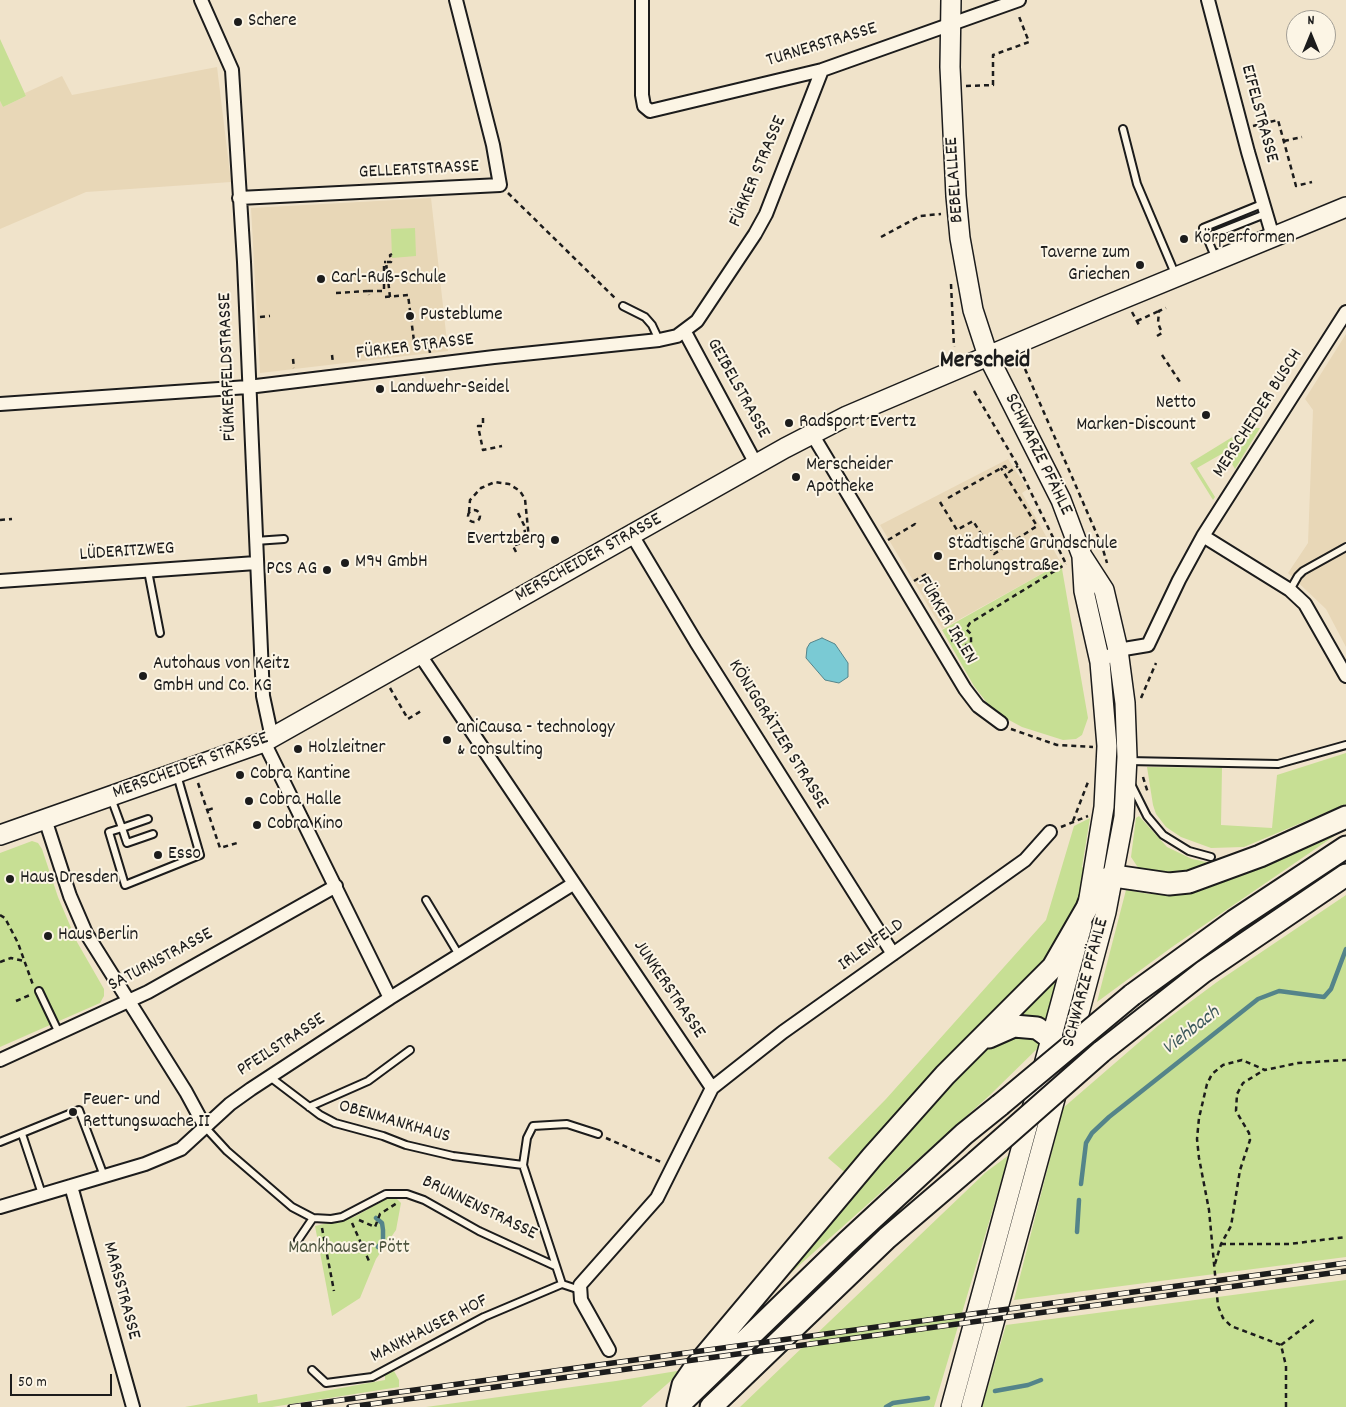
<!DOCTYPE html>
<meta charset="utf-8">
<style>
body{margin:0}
#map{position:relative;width:1346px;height:1407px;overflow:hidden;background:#f0e3ca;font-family:Dekko,sans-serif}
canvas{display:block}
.north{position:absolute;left:1286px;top:10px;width:50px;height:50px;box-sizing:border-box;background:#fcf5e5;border:1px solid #a29e95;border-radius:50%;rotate:0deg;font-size:14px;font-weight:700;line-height:20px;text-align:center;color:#1c1c1c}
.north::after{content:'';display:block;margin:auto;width:18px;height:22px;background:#1c1c1c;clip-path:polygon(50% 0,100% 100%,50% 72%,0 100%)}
.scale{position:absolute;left:10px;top:1374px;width:102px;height:22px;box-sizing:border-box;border:2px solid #1c1c1c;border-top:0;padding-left:6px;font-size:15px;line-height:18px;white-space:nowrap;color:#1c1c1c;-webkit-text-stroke:4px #fcf5e5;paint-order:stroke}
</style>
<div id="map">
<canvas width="1346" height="1407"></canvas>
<div class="north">N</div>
<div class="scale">50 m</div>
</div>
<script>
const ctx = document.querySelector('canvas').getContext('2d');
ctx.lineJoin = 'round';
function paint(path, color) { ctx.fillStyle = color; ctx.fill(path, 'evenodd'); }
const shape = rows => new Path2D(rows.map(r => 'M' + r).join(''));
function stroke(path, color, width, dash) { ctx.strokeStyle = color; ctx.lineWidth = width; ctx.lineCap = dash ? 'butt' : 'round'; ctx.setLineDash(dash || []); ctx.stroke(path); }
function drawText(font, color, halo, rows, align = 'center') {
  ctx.font = font + ' Dekko,sans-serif'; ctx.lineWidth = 4; ctx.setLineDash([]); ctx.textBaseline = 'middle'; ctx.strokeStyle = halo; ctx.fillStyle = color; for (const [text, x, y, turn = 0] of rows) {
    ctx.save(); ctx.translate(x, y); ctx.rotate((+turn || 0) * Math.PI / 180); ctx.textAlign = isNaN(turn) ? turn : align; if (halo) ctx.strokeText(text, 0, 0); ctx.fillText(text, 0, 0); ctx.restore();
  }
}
const built = shape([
 [217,67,231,182,86,192,0,229,0,101,3,107,26,96,25,93,62,76,72,95],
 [431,198,448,351,260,373,251,208],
 [1346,334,1346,647,1326,609,1288,573,1308,543,1313,410,1305,399],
 [1008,459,1028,489,1022,493,1061,563,942,629,880,525]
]);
const green = shape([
 [0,39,26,96,3,107,0,101],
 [415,228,416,256,392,258,391,229],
 [1247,428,1260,428,1235,469,1225,452,1197,468,1215,497,1213,500,1190,463],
 [1061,563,1088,718,1082,735,1076,739,1063,740,1022,727,994,712,974,686,942,630],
 [1113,662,1119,736,1114,837,1109,836,1114,743,1108,665],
 [1346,753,1346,804,1244,847,1211,848,1181,837,1166,827,1156,814,1153,805,1147,767,1222,768,1221,825,1272,828,1277,775],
 [1139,816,1167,847,1192,859,1216,864,1184,874,1158,875,1139,869,1131,857,1136,818],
 [1090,818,1082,867,1088,870,1070,928,1051,959,848,1175,828,1158,886,1099,1046,920,1074,826],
 [1346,828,1172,947,1097,1002,1126,890,1149,894,1178,892],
 [32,841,38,843,42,849,58,897,77,942,104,989,104,996,100,1003,0,1047,0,853],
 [1346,895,1346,1257,1014,1300,1063,1108,1159,1025,1217,982],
 [1064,965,1049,1021,1008,1021],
 [1007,1036,1034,1036,1041,1045,990,1095,766,1295,973,1061,993,1043],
 [1009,1155,934,1407,740,1407,986,1172],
 [388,1198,397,1199,401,1203,396,1230,376,1259,360,1298,332,1316,315,1226,354,1217],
 [1346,1280,1346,1407,982,1407,1006,1325],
 [683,1370,641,1407,426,1407,616,1381],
 [394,1371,399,1380,399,1387,272,1407,185,1407,257,1394,258,1403,385,1380,385,1375]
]);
const water = shape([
 [822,638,835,644,848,663,848,677,839,683,825,680,806,658,807,648,810,643,822,638]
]);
const stream = shape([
 [1081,1184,1086,1143,1092,1133,1109,1117,1258,999,1279,991,1324,997,1331,989,1346,949],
 [376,1218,382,1223,383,1230,383,1240,378,1247],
 [1077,1232,1079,1200],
 [995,1391,1028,1385,1041,1380],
 [886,1407,893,1403,928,1398]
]);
const path = shape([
 [966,86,993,85,993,55,1029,42,1018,14],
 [1253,126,1278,120,1296,186,1312,182],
 [1284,141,1302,137],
 [508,193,617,300],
 [881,237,920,216,941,214],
 [951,284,954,347],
 [368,291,384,291,384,262,386,262],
 [336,293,368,291,369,295],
 [385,297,408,295,414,341,428,340],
 [390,297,386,262,391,262,390,255,392,254],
 [1132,312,1140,327],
 [260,317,270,316],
 [1137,321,1159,311],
 [1157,336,1162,333,1158,323,1159,311,1166,308],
 [428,339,430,353],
 [332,355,333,363],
 [1162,355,1180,382],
 [293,359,294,368],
 [1025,369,1102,546,1107,563],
 [974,391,1018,466,1065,562],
 [483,418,483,426,478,426,483,450,502,446],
 [948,498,1005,466,1009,472,1018,466],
 [940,502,957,530,973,521,994,554,1037,526,1001,468],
 '468 516a6 6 0 1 1 12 0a6 6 0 1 1-12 0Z',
 [469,512,470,500,481,488,495,482,509,484,520,491,525,499,529,539,526,541],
 [0,520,12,519],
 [888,540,915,524,917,527],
 [516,552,513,546,526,541,524,525,518,513],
 [914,581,928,573],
 [951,641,959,638,964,645,971,645,971,634,966,629,970,623,1066,564],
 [390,688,408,719,421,711],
 [1141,698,1156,663],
 [1011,729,1057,745,1093,747],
 [1143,777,1148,793],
 [198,783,220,848,237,843],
 [208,810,214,808],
 [1073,821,1088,782],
 [1061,827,1088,816],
 [0,915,5,918,18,943,33,985],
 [0,962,11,958,24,961],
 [16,1001,30,995],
 [606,1138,661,1162],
 [359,1220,375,1227,380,1214,397,1203],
 [352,1223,369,1261],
 [322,1228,334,1291],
 [1221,1244,1289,1244,1346,1237],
 [1215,1264,1221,1244,1231,1226,1240,1170,1250,1140,1249,1133,1236,1111,1237,1094,1243,1083,1264,1070],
 [1281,1345,1315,1319],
 [1286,1407,1286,1366,1281,1345,1231,1326,1223,1318,1218,1306,1209,1210,1199,1158,1197,1139,1199,1118,1207,1084,1212,1074,1223,1065,1242,1060,1265,1070,1298,1063,1346,1060]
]);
const service = shape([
 [1123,129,1137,184,1176,276],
 [1207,237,1265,214],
 [1216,259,1203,228,1262,204],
 [623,306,645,317,652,325,659,340],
 [255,541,284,539],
 [148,571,160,633],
 [1290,590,1298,576,1303,571,1346,547],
 [1128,761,1278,764,1346,745],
 [1132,786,1147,816,1163,835,1189,851,1211,857],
 [111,798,122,828,109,832,125,885,200,855,177,775],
 [148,819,122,828,127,843,153,834],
 [426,900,459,955],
 [39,991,59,1033],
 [270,1077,320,1115,335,1123,383,1136,406,1145,453,1156,523,1165],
 [309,1107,368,1081,410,1050],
 [205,1127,227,1151,292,1207,313,1218,331,1219,342,1217,386,1194,407,1194,424,1200,479,1231,555,1266],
 [22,1134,42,1194],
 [0,1142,79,1110,104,1176],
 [298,1240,313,1218],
 [580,1290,562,1284,523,1165,527,1138,533,1126,567,1124,598,1134],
 [312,1370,326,1383,372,1377,484,1317,562,1284]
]);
const minor = shape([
 [201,0,232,70,244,262,263,696,272,738],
 [642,0,642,95,644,106,650,111,822,70,1019,0],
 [1208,0,1248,152,1273,237],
 [239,198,500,185,493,145,456,0],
 [685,332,756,464],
 [0,404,248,387,494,357,659,340,677,336,697,321,755,234,766,214,822,70],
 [812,434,965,689,978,706,1001,723],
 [632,535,696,642,893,954],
 [1203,536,1290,590,1305,604,1346,676],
 [0,581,256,563],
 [420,655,712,1088],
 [1100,662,1118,650,1148,645,1179,580,1203,536,1346,312],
 [264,742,390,998],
 [45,819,70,896,86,933,186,1092,205,1127],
 [0,1060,148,992,336,886],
 [71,1186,133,1407],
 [0,1207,145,1164,181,1149,230,1104,251,1089,390,998,573,884],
 [609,1350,581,1300,580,1285,657,1198,712,1088,783,1032,1025,860,1050,832]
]);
const secondary = shape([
 [951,0,950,67,956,196,960,238,973,310,988,356,1061,500,1082,556,1104,590,1118,650,1125,703,1127,757,1124,817,1106,912,1069,1051],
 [1082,557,1084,591,1100,662,1107,746,1104,807,1089,898],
 [0,835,264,742,785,448,847,416,1103,307,1346,207],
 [951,1407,1082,925],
 [971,1407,1059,1084]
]);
const trunk = shape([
 [1132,995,1234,921,1346,847],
 [989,1037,1014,1026,1037,1028,1052,1039,1057,1049,1060,1081],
 [1101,1052,1203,972,1346,875],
 [684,1400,846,1243,964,1134,1000,1105],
 [678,1406,683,1385,694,1369,872,1157,945,1075,1053,967,1087,908,1095,887,1103,880,1114,876,1169,884,1189,882,1260,856,1346,817],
 [711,1407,887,1238,976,1162]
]);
const rail = shape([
 [290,1407,1346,1263],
 [349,1407,1346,1271]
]);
const trunkBridge = shape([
 [1000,1105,1132,995],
 [976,1162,1101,1052]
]);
const markers = [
 [238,22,5,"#1c1c1c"],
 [1184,239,5,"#1c1c1c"],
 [1140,265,5,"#1c1c1c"],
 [321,279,5,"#1c1c1c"],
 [410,316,5,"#1c1c1c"],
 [380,389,5,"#1c1c1c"],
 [1206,415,5,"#1c1c1c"],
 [789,423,5,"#1c1c1c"],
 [796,477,5,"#1c1c1c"],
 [555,540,5,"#1c1c1c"],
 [938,556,5,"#1c1c1c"],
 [345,563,5,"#1c1c1c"],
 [327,570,5,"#1c1c1c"],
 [143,676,5,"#1c1c1c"],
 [447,740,5,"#1c1c1c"],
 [298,749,5,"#1c1c1c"],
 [240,775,5,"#1c1c1c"],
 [249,801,5,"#1c1c1c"],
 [257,825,5,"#1c1c1c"],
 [158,855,5,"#1c1c1c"],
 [10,879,5,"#1c1c1c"],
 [48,936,5,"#1c1c1c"],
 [73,1112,5,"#1c1c1c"]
];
const poiNames = [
 ["Schere",248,22],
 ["Körperformen",1194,239],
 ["Taverne zum",1130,254,"right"],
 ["Griechen",1130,276,"right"],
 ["Carl-Ruß-Schule",331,279],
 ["Pusteblume",420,316],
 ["Landwehr-Seidel",390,389],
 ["Netto",1196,404,"right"],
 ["Marken-Discount",1196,426,"right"],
 ["Radsport Evertz",799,423],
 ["Merscheider",806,466],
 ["Apotheke",806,488],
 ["Evertzberg",545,540,"right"],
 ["Städtische Grundschule",948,545],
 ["Erholungstraße",948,567],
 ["M94 GmbH",355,563],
 ["PCS AG",317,570,"right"],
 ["Autohaus von Keitz",153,665],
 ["GmbH und Co. KG",153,687],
 ["aniCausa - technology",457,729],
 ["& consulting",457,751],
 ["Holzleitner",308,749],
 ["Cobra Kantine",250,775],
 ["Cobra Halle",259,801],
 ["Cobra Kino",267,825],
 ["Esso",168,855],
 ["Haus Dresden",20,879],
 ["Haus Berlin",58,936],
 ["Feuer- und",83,1101],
 ["Rettungswache II",83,1123]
];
const streetNames = [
 ["TURNERSTRASSE",822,46,-17],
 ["EIFELSTRASSE",1258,114,75],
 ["GELLERTSTRASSE",419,171,-3],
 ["FÜRKER STRASSE",759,172,-67],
 ["BEBELALLEE",956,180,-94],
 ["FÜRKER STRASSE",415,348,-7],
 ["FÜRKERFELDSTRASSE",229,367,-92],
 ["GEIBELSTRASSE",737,389,61],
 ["MERSCHEIDER BUSCH",1259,414,-57],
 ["SCHWARZE PFÄHLE",1037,455,64],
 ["LÜDERITZWEG",127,553,-4],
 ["MERSCHEIDER STRASSE",589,559,-29],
 ["FÜRKER IRLEN",946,621,59],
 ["KÖNIGGRÄTZER STRASSE",777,735,58],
 ["MERSCHEIDER STRASSE",191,767,-20],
 ["IRLENFELD",872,946,-36],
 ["SATURNSTRASSE",161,961,-28],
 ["SCHWARZE PFÄHLE",1087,983,-75],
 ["JUNKERSTRASSE",668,990,56],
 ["PFEILSTRASSE",282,1046,-33],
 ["OBENMANKHAUS",394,1123,16],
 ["BRUNNENSTRASSE",479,1209,26],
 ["MARSSTRASSE",120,1291,75],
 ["MANKHAUSER HOF",430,1330,-27]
];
const parkNames = [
 ["Mankhauser Pött",349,1249]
];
const waterNames = [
 ["Viehbach",1192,1032,-38]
];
const districtNames = [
 ["Merscheid",985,363]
];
paint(built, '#e8d7b7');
paint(green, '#c7df94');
paint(water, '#7acad4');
stroke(water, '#54848a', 1);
stroke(stream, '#54848a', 4.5);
stroke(service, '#1c1c1c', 10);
stroke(minor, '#1c1c1c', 16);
stroke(secondary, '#1c1c1c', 22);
stroke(trunk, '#1c1c1c', 25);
stroke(path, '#1c1c1c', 2.5, [5, 4]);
stroke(service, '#fcf5e5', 6);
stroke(minor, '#fcf5e5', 12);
stroke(secondary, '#fcf5e5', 19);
stroke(trunk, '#fcf5e5', 21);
stroke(rail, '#1c1c1c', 5.5);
stroke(rail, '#fcf5e5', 4, [11]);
stroke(trunkBridge, '#1c1c1c', 25, []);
stroke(trunkBridge, '#fcf5e5', 21);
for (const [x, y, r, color] of markers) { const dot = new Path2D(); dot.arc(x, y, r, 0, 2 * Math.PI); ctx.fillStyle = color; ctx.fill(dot); stroke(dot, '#fcf5e5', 2); }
drawText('19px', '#1c1c1c', '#fcf5e5', poiNames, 'left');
drawText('19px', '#1c1c1c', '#fcf5e5', streetNames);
drawText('19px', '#4f5640', '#fcf5e5', parkNames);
drawText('italic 20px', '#3d595c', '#fcf5e5', waterNames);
drawText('bold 24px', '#1c1c1c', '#fcf5e5', districtNames);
</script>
